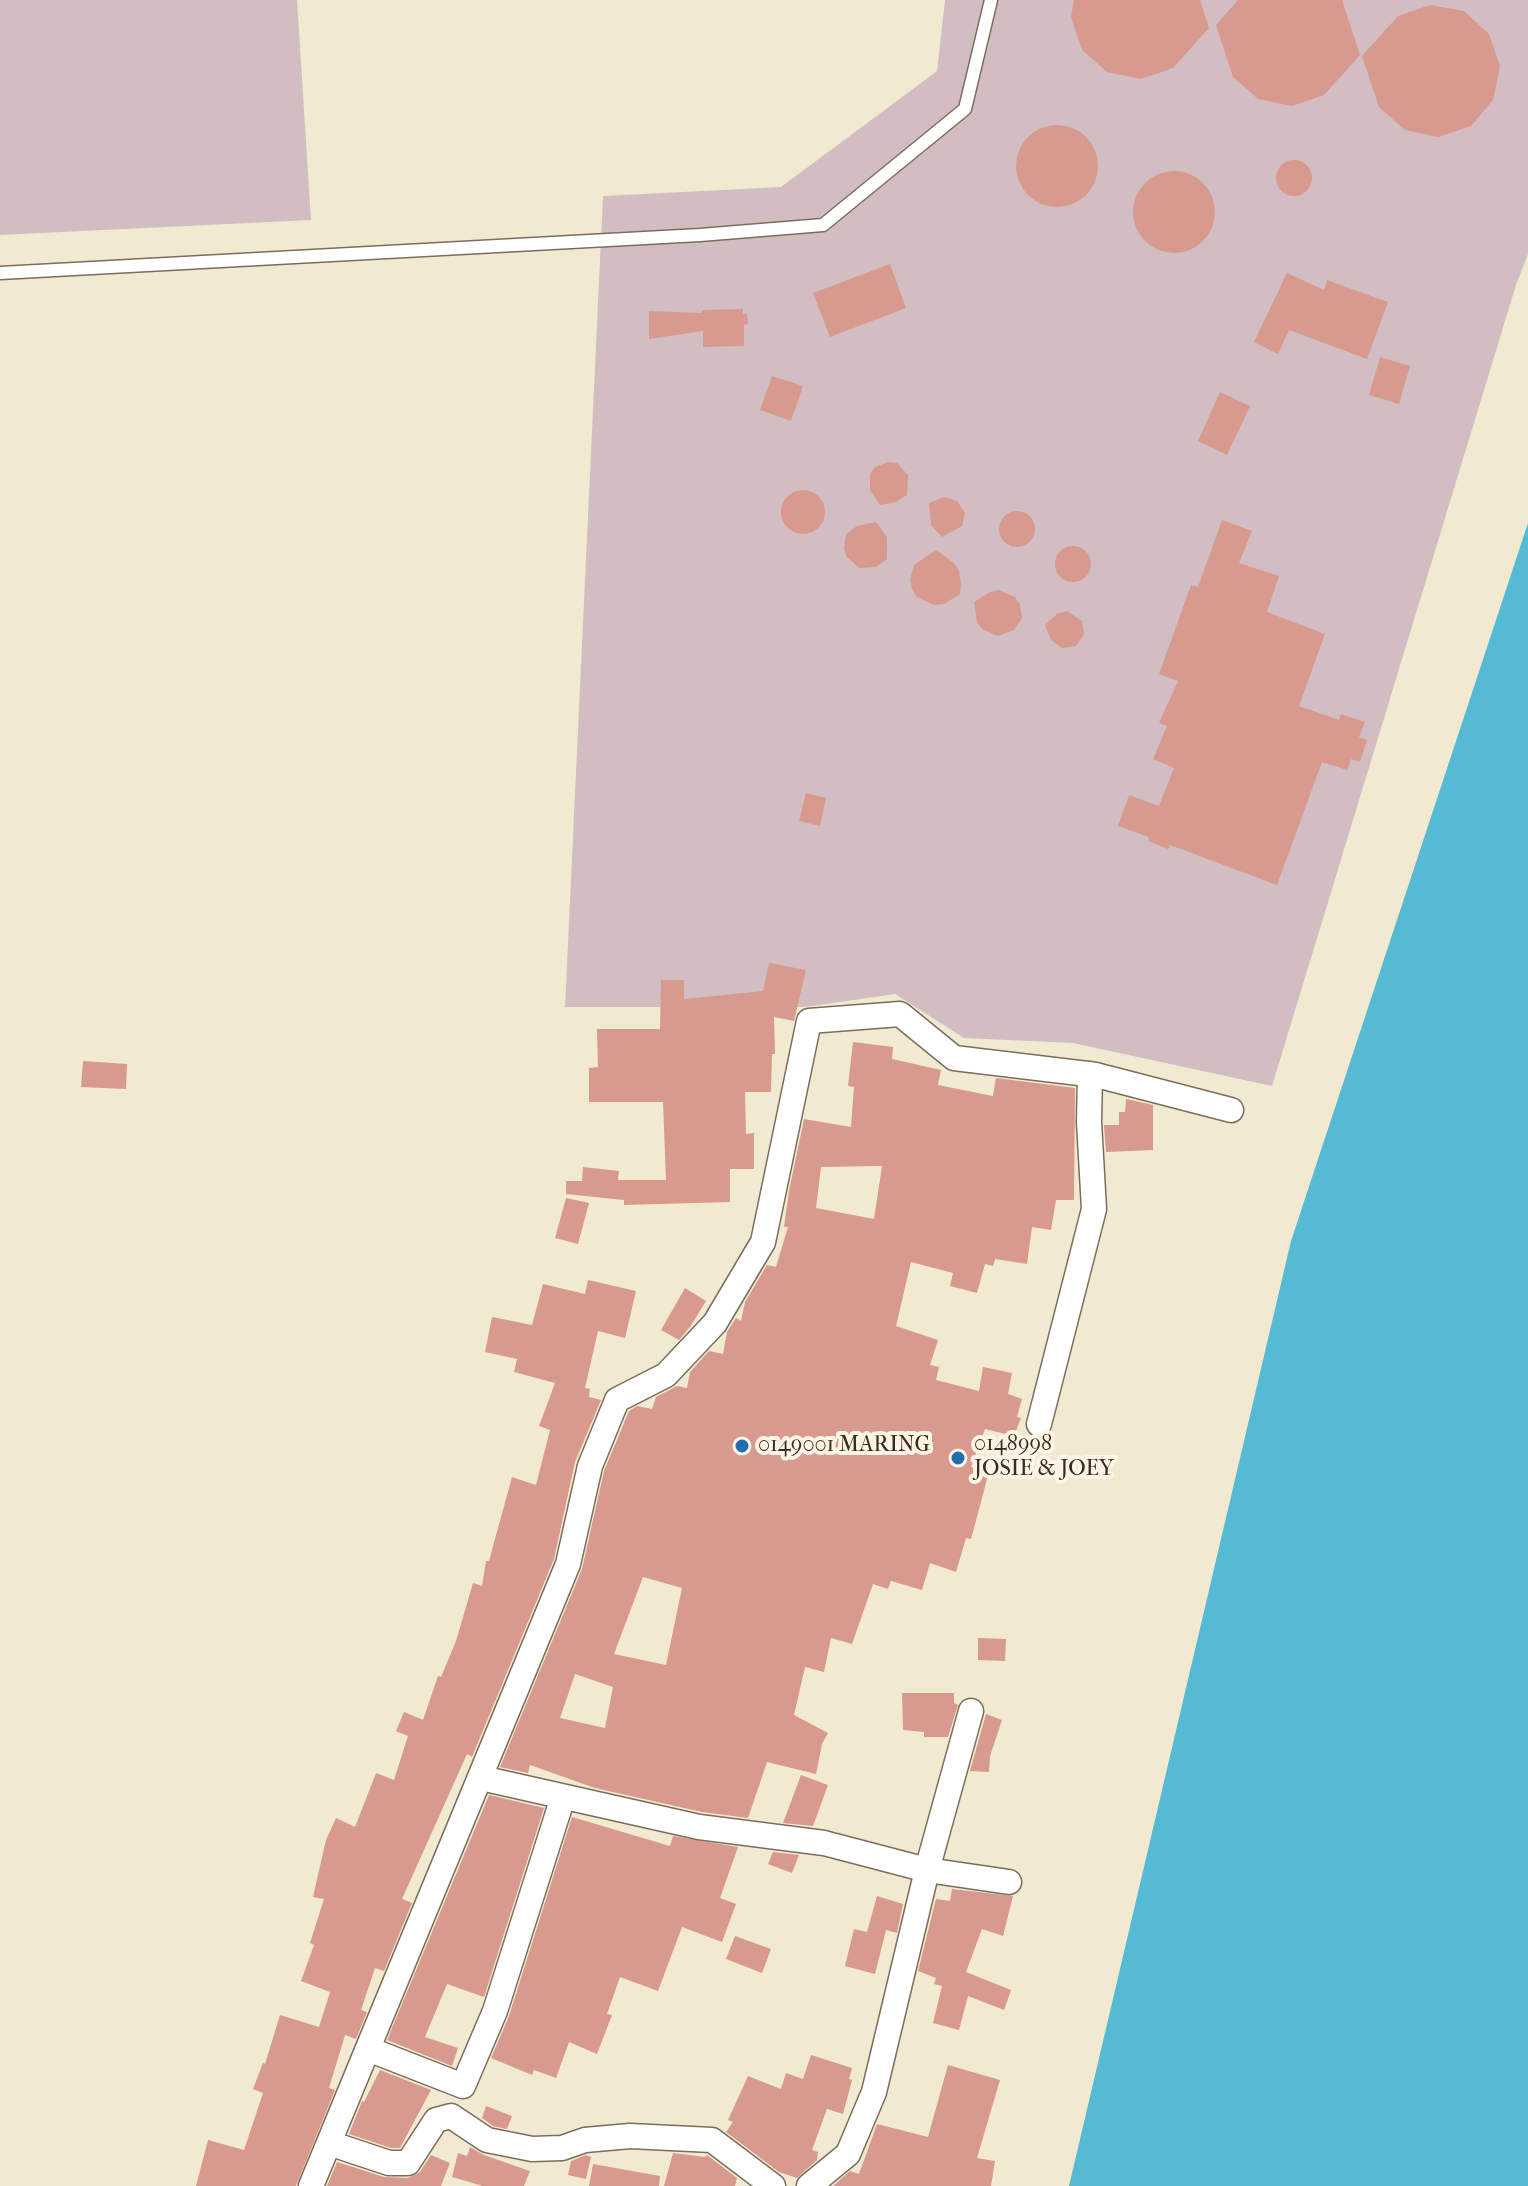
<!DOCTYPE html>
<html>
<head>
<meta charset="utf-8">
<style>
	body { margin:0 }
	canvas { display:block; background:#f1ead0 }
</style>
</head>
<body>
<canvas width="1528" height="2186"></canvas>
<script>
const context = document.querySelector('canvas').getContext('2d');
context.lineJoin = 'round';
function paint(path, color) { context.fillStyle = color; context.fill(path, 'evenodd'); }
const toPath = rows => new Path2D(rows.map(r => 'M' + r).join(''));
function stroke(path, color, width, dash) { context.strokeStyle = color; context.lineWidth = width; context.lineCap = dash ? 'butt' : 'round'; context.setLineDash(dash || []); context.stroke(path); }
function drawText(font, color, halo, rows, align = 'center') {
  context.font = font + ' "IM FELL French Canon",serif'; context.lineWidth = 8; context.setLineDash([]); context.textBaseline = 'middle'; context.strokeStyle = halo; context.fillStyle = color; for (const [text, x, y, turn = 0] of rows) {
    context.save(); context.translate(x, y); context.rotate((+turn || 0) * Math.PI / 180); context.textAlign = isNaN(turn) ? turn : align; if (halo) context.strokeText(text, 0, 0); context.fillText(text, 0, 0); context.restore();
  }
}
paint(toPath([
	[0,0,297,0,311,220,0,235],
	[945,0,1528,0,1528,254,1516,285,1272,1086,1073,1043,964,1038,895,994,805,1007,565,1007,603,196,781,187,937,71]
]), '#d2bec2');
paint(toPath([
	[1528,523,1528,2186,1069,2186,1291,1241]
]), '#55bbd4');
paint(toPath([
	[1074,0,1200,0,1209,28,1173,68,1141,79,1107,72,1082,50,1071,17],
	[1238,0,1342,0,1360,55,1324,95,1292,106,1258,99,1233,77,1216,25],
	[1430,5,1464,11,1489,34,1500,66,1493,100,1471,126,1438,137,1405,130,1379,107,1362,56,1398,16],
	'1016 166a41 41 0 1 1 82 0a41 41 0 1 1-82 0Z',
	'1276 178a18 18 0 1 1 36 0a18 18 0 1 1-36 0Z',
	'1133 212a41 41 0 1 1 82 0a41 41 0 1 1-82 0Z',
	[890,264,906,308,830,337,813,293],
	[1287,273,1324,290,1327,280,1388,302,1367,359,1289,330,1278,354,1254,342],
	[743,309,743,314,747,314,748,324,744,325,744,346,703,347,703,331,649,339,649,311,702,313,702,310],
	[1380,357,1410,366,1399,404,1369,395],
	[772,376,803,386,791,421,760,410],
	[1220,392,1250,406,1227,455,1198,441],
	[889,462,897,463,908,475,907,495,896,502,880,505,870,490,870,474,875,467],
	'781 512a22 22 0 1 1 44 0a22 22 0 1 1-44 0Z',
	[944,497,957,501,965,513,962,526,942,537,931,525,929,503],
	'999 529a18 18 0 1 1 36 0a18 18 0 1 1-36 0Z',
	[1222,520,1252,531,1239,563,1279,576,1267,612,1325,634,1299,706,1339,720,1341,714,1365,722,1359,737,1367,740,1360,762,1351,759,1347,770,1322,762,1277,885,1170,845,1168,849,1148,841,1149,837,1118,826,1129,795,1159,806,1174,768,1153,759,1167,726,1159,723,1178,681,1159,674,1191,585,1198,587],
	[876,522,887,537,887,559,876,567,859,568,846,556,844,548,846,534,857,526],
	'1055 564a18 18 0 1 1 36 0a18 18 0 1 1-36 0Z',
	[936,550,954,563,959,571,961,584,960,594,944,604,934,605,917,597,912,589,910,579,914,565],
	[999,590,1015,597,1020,605,1022,618,1014,630,998,636,982,629,977,622,974,602,990,592],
	[1067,611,1082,621,1084,634,1076,646,1062,648,1051,640,1045,625,1057,614],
	[806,793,826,798,820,826,799,821],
	[769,963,806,970,794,1021,774,1017,775,1054,772,1054,771,1092,745,1092,746,1134,754,1133,754,1169,730,1169,730,1202,624,1205,624,1200,566,1194,566,1181,582,1181,583,1167,619,1171,618,1180,666,1180,663,1102,589,1102,589,1068,598,1067,597,1029,660,1029,661,980,684,980,684,999,763,991],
	[853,1042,893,1047,892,1059,941,1070,938,1085,993,1096,996,1078,1075,1088,1074,1200,1056,1200,1051,1230,1032,1227,1027,1264,995,1259,993,1266,985,1264,977,1293,950,1286,953,1273,911,1262,896,1326,938,1340,930,1365,939,1367,936,1380,979,1391,983,1367,1012,1373,1008,1394,1022,1399,1017,1417,1021,1418,1014,1436,985,1429,971,1467,989,1472,971,1539,966,1538,956,1572,930,1563,922,1590,891,1581,888,1589,873,1584,852,1644,831,1638,824,1672,805,1667,794,1715,828,1733,822,1744,816,1774,767,1762,748,1818,702,1812,595,1788,530,1765,528,1773,500,1767,582,1569,604,1471,629,1411,637,1406,652,1409,656,1397,677,1386,687,1388,690,1372,709,1351,723,1354,727,1332,736,1318,741,1321,745,1302,767,1265,776,1267,788,1227,784,1227,789,1191,804,1119,851,1127,854,1087,848,1086],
	[882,1166,874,1219,816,1208,821,1167],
	[643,1577,682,1588,666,1665,614,1654],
	[575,1674,613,1687,605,1728,560,1718],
	[83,1061,127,1064,126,1089,81,1087],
	[1126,1099,1153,1105,1153,1150,1106,1152,1104,1125,1119,1125,1119,1112,1125,1112],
	[566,1198,589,1203,578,1244,555,1238],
	[588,1280,636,1291,625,1338,598,1331,585,1388,590,1389,589,1397,601,1400,575,1462,554,1559,472,1757,467,1754,402,1899,412,1903,384,1971,375,1968,361,2010,367,2012,356,2039,345,2035,329,2088,335,2090,296,2186,196,2186,208,2140,244,2150,263,2093,253,2089,263,2063,265,2064,280,2015,319,2027,330,1992,301,1981,314,1945,310,1943,324,1899,313,1897,326,1840,336,1818,355,1827,376,1773,394,1780,408,1736,396,1731,404,1712,423,1720,438,1676,441,1677,456,1641,473,1583,482,1586,486,1561,489,1561,512,1477,536,1485,550,1430,539,1426,555,1383,514,1372,517,1359,485,1352,492,1317,532,1325,543,1284,585,1294],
	[685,1288,706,1301,690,1327,679,1340,661,1330],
	[978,1638,1006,1639,1005,1661,978,1660],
	[902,1693,954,1693,954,1703,958,1705,948,1737,924,1737,924,1732,903,1730],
	[986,1714,1002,1720,990,1756,989,1772,970,1771],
	[801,1775,828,1785,813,1826,783,1823],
	[489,1795,544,1808,484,1997,447,1984,425,2037,458,2048,452,2066,387,2040],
	[572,1817,670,1846,673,1836,738,1847,720,1898,736,1904,722,1942,682,1927,658,1991,620,1977,607,2014,612,2015,597,2054,569,2042,556,2078,534,2070,532,2075,491,2058,509,2016],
	[773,1852,799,1855,792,1873,768,1864],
	[952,1889,1013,1896,1003,1936,982,1929,966,1972,1011,1990,1004,2010,968,1996,959,2030,933,2023,942,1986,934,1984,936,1978,918,1971,936,1899,950,1901],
	[877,1896,903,1904,897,1933,886,1930,875,1974,845,1966,854,1929,867,1932],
	[735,1936,771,1949,762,1973,726,1959],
	[811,2055,852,2068,849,2079,852,2080,843,2114,827,2109,812,2150,818,2152,817,2160,797,2178,779,2172,726,2132,733,2122,728,2120,748,2076,781,2089,786,2073,803,2079],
	[948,2065,1000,2080,977,2158,995,2161,991,2186,833,2186,850,2171,859,2174,877,2124,928,2137],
	[380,2070,431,2090,400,2148,391,2148,349,2134,362,2101,364,2102],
	[486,2106,512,2116,507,2129,493,2126,482,2118],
	[470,2147,484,2155,530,2171,524,2186,483,2186,452,2177,458,2153,467,2156],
	[673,2153,705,2157,707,2155,737,2178,735,2186,664,2186],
	[431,2155,450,2163,441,2186,327,2186,337,2162,384,2177,408,2178,420,2172],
	[586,2155,591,2157,586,2179,568,2175,571,2161],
	[593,2164,660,2176,659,2186,589,2186]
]), '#d8998e');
const service = toPath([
	[0,273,700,235,823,225,965,109,991,0]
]);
const minor = toPath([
	[1039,1424,1094,1209,1089,1122,1090,1074],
	[481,1778,699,1827,824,1843,927,1870,1009,1882],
	[368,2049,463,2086,495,2011,563,1797],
	[329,2143,389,2163,408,2163,436,2120,451,2116,487,2140,532,2149,562,2148,585,2140,630,2136,712,2140,773,2186],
	[311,2186,568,1564,590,1466,617,1400,666,1375,715,1323,763,1242,809,1021,900,1014,954,1058,1096,1075,1231,1110],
	[809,2186,848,2154,874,2092,927,1870,971,1711]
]);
stroke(service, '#7b6d5c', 15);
stroke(minor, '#7b6d5c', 27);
stroke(service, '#fff', 12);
stroke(minor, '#fff', 24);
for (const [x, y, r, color] of [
	[742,1446,8,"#1f6fb2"],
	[958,1458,8,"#1f6fb2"]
]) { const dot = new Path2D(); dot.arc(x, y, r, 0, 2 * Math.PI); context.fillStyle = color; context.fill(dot); stroke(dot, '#fcf5e5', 3); }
drawText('22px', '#3b2a1e', '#fcf5e5', [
	["0148998",974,1445],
	["JOSIE & JOEY",974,1470],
	["0149001 MARING",758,1446]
], 'left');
</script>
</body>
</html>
